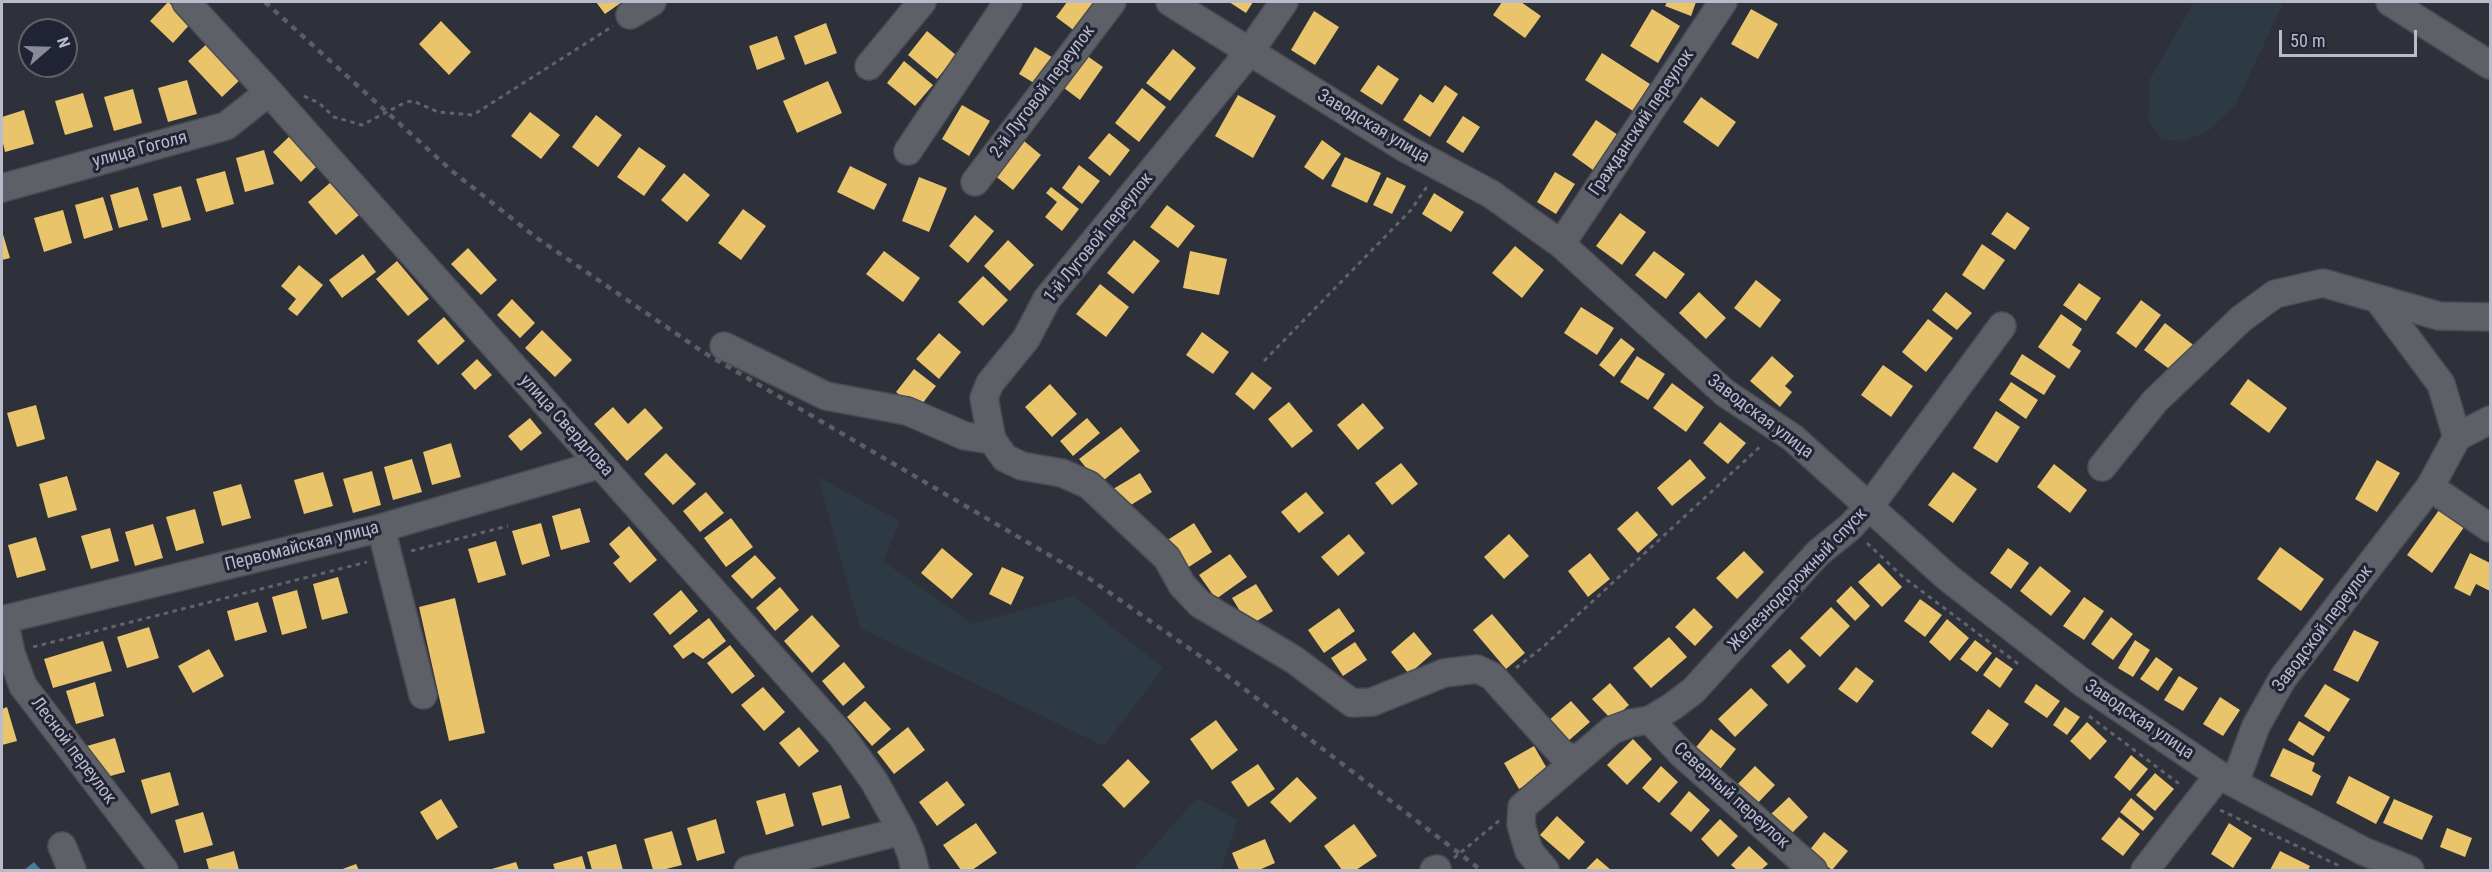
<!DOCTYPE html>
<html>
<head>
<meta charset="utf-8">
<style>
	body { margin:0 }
	#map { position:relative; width:2492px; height:872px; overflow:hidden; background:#2e303a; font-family:"Roboto Condensed",sans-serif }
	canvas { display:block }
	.frame { position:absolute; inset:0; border:3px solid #b9bbca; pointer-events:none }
	.north { position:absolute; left:18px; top:18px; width:60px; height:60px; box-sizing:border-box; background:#212435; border:2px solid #5e6071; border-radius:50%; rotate:70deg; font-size:16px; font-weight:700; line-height:24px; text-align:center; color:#b9bbca }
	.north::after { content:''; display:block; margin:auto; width:21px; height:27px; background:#888a98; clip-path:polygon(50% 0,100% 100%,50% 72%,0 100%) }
	.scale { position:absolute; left:2279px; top:30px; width:138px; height:27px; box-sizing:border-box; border:3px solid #b9bbca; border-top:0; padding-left:8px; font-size:18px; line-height:21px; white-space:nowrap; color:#b9bbca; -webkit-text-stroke:4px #212435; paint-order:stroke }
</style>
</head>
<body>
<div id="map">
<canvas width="2492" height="872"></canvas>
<div class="frame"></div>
<div class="north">N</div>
<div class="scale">50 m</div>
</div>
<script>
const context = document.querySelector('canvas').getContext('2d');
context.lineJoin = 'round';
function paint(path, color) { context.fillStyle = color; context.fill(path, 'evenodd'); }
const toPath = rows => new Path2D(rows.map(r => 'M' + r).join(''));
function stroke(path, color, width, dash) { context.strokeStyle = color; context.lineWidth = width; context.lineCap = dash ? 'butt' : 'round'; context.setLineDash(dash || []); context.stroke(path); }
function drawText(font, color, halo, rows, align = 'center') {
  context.font = font + ' "Roboto Condensed",sans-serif'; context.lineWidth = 6; context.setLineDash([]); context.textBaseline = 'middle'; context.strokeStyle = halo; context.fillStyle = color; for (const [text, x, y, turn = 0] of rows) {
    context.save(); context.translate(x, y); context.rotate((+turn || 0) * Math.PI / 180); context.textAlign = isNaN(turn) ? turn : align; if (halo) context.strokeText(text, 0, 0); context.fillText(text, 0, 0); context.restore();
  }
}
paint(toPath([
	[2194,2,2284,2,2235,105,2208,131,2184,141,2162,140,2148,119,2150,79],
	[818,477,900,521,883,561,972,624,1074,596,1163,668,1104,746,860,628],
	[1197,798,1238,820,1221,870,1133,870]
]), '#2e3a43');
paint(toPath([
	[168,2,192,22,173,43,150,21],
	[596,2,622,2,605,14],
	[1067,2,1098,2,1076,32,1056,17],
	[1229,2,1253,2,1246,13],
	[1502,2,1521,2,1541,16,1525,38,1493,15],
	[1667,2,1696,2,1691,16,1665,6],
	[1652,9,1680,26,1658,63,1630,46],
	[1751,9,1778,24,1758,59,1731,44],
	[1314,11,1339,27,1315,65,1291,50],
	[441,21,471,52,449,75,419,44],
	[826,23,837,53,805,65,794,36],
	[927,31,956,55,937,79,908,55],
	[777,36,785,59,757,70,749,46],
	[209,42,242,78,222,97,188,61],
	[1035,47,1055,59,1039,86,1019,74],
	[1173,49,1196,68,1170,101,1146,83],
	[1083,53,1103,67,1080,100,1060,85],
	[1602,53,1650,84,1633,111,1585,80],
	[904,61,933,85,915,106,887,83],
	[1378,65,1399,79,1382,105,1360,91],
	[187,80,197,114,168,122,158,88],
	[828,81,842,113,797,133,783,101],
	[1445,85,1458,94,1430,137,1403,120,1420,94,1433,103],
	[1142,88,1166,107,1139,142,1115,123],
	[133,89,142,123,114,131,104,97],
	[83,93,93,127,65,135,55,101],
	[1238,95,1276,116,1253,158,1215,136],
	[1701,97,1736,122,1718,147,1683,122],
	[962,105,990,121,969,156,942,139],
	[24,110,34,144,5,152,2,139,2,117],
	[530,112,560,135,541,159,511,136],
	[596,115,622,135,598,167,572,147],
	[1463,116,1480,127,1463,153,1446,142],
	[1596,120,1618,135,1593,170,1572,155],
	[1109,133,1130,150,1110,176,1088,158],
	[291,135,319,164,301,182,273,152],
	[1018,136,1041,155,1013,190,989,171],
	[1322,140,1341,154,1323,180,1304,167],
	[639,147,666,166,644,196,617,177],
	[264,150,274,184,245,192,236,158],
	[1345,157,1381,173,1367,203,1331,186],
	[1079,165,1100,181,1082,204,1062,188],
	[850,166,887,184,874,210,837,192],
	[225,171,234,204,206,212,196,179],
	[1555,172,1575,184,1556,214,1537,202],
	[684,173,710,195,687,222,661,200],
	[919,177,947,188,929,232,902,221],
	[1387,177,1406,186,1392,214,1373,205],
	[331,182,359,215,336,235,308,202],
	[181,186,191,220,162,228,153,194],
	[138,187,148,220,119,228,110,195],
	[1051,187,1079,209,1062,231,1045,217,1057,202,1046,193],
	[1434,193,1464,212,1451,232,1422,214],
	[103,197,113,230,84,239,75,205],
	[1167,205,1195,226,1178,248,1150,227],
	[743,209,766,226,741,260,718,243],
	[63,210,72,243,44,252,34,218],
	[2007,212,2030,228,2015,250,1991,234],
	[1620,213,1646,232,1622,265,1596,246],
	[975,215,994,231,968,263,949,246],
	[2,231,10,258,2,260],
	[1008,240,1034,265,1010,291,984,266],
	[1134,240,1160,261,1133,294,1107,273],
	[1982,244,2005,260,1984,290,1962,275],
	[1515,246,1544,270,1522,298,1492,273],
	[468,248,497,280,481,295,451,264],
	[884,251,920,278,903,302,866,274],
	[1190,251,1227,259,1219,295,1183,288],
	[1654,251,1685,274,1666,299,1635,275],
	[363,254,376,272,342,298,329,280],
	[397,261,429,299,408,316,376,279],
	[299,265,323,285,297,316,288,309,296,299,281,286],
	[983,276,1008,300,983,326,958,302],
	[1756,280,1781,300,1760,328,1734,308],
	[2079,283,2101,298,2086,321,2063,305],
	[1100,284,1129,307,1106,337,1076,314],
	[1699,292,1726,318,1706,339,1679,313],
	[1946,292,1972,313,1957,330,1932,310],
	[512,299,535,323,520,338,497,315],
	[2141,300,2161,315,2136,348,2116,333],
	[1581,307,1614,328,1597,355,1564,333],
	[2061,314,2082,329,2072,345,2081,351,2069,369,2038,347],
	[444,317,465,341,438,365,417,341],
	[1928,319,1953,338,1926,372,1902,352],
	[2165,323,2196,347,2176,374,2144,350],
	[542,330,572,360,555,377,525,348],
	[1202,332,1229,352,1213,374,1186,355],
	[939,333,961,352,939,379,916,359],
	[1621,338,1635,349,1614,377,1599,365],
	[2022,354,2056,376,2044,395,2010,374],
	[1637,356,1665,374,1648,400,1620,382],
	[1772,356,1794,376,1785,386,1792,392,1780,407,1750,381],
	[477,359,492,375,475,390,461,374],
	[1883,365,1913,386,1891,417,1861,395],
	[914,369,936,386,918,409,896,392],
	[1252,372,1272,388,1254,410,1235,394],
	[2248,379,2287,408,2269,433,2230,404],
	[2011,382,2038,400,2026,419,1999,400],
	[1672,383,1704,407,1686,432,1653,408],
	[1050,384,1077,414,1052,437,1025,407],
	[1289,402,1313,431,1292,448,1268,419],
	[1363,403,1384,428,1358,450,1337,425],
	[36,405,45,439,17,447,7,413],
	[613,407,628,424,645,408,663,428,627,461,594,424],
	[1996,411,2020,427,1997,463,1973,448],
	[530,418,542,433,521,451,508,436],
	[1087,418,1100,433,1073,456,1060,441],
	[1720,422,1746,443,1728,464,1703,443],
	[1121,427,1140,451,1099,484,1079,459],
	[451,443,461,477,432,485,423,452],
	[666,453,696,484,673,505,644,474],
	[412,459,422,492,393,500,384,467],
	[1690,459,1706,478,1672,506,1657,488],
	[2377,460,2400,473,2377,512,2355,499],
	[1401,463,1418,484,1392,505,1375,483],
	[2054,464,2087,490,2070,513,2037,487],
	[372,471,381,505,353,513,343,479],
	[323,472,333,506,304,514,294,480],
	[1953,472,1977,489,1953,523,1928,505],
	[1140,473,1152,492,1126,508,1113,489],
	[67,476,77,510,48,518,39,484],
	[241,484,251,518,222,526,213,492],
	[706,492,724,513,700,532,683,511],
	[1306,492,1324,513,1299,533,1281,512],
	[2444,503,2469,520,2432,573,2407,555],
	[580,508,590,542,561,550,552,516],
	[195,509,204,543,176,551,166,517],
	[1637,511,1658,535,1638,553,1617,529],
	[731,518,753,547,726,567,704,538],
	[541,523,550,556,522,565,512,531],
	[1194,523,1212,552,1184,570,1166,541],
	[153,524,163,558,135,566,125,532],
	[629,526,657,560,630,583,613,563,620,557,609,544],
	[110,528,119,561,91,569,81,536],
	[1349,534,1365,553,1338,576,1321,557],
	[1509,534,1529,556,1504,579,1484,557],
	[36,537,46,570,17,578,8,545],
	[496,541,506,575,478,583,468,549],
	[2280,547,2324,579,2301,611,2257,579],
	[942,548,973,574,952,599,921,573],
	[2008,548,2029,563,2011,589,1990,573],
	[1744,551,1764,572,1737,599,1716,578],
	[1590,553,1610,579,1588,597,1568,571],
	[2470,553,2490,563,2490,591,2476,584,2470,596,2454,588],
	[1230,554,1247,577,1216,599,1199,575],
	[755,555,776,578,752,599,731,576],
	[1879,563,1902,587,1882,607,1858,582],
	[2040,566,2071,591,2051,616,2020,591],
	[1002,567,1024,577,1011,605,989,594],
	[338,577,348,613,322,620,313,584],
	[1256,584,1273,611,1249,626,1232,598],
	[1851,586,1870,606,1855,621,1836,601],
	[780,587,799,610,775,631,756,608],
	[297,590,307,628,282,635,272,597],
	[681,590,698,611,670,635,653,614],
	[2084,597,2104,611,2084,640,2063,626],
	[455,598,485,733,449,741,419,607],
	[1920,599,1942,615,1925,637,1904,621],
	[258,602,267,632,235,641,227,611],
	[1831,607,1850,626,1820,657,1800,638],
	[1339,608,1355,631,1324,653,1308,630],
	[1694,608,1713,627,1695,646,1675,627],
	[1492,614,1525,653,1506,669,1473,630],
	[812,615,840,646,812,673,784,641],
	[2111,617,2133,634,2113,660,2091,644],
	[709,618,726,641,703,659,693,652,683,659,673,646],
	[1947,619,1969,638,1950,661,1929,642],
	[149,627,159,658,127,668,117,637],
	[2354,630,2379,642,2358,682,2333,670],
	[1414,632,1432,654,1409,674,1391,652],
	[1669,637,1687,657,1651,688,1633,668],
	[1975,640,1992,653,1977,672,1960,659],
	[2135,640,2150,650,2133,677,2118,668],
	[103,641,112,671,53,688,44,659],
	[1355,642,1367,660,1343,676,1331,658],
	[730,645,755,676,732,694,707,663],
	[209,649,224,676,193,693,178,666],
	[1790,649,1806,666,1788,684,1771,666],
	[1996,657,2013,669,2000,688,1983,675],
	[2156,657,2173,669,2158,691,2140,679],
	[844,662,865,687,843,706,822,681],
	[1856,667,1874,681,1857,703,1838,689],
	[2179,676,2198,688,2183,711,2164,700],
	[95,682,104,716,76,724,66,691],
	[1610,683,1629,705,1612,720,1592,699],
	[2036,684,2060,701,2047,718,2024,702],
	[2325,684,2350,699,2329,732,2304,716],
	[763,687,785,712,764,731,741,705],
	[1751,688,1768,705,1735,737,1718,719],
	[2220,697,2240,710,2223,736,2203,724],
	[865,701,891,729,872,746,847,717],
	[1571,701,1590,722,1567,742,1548,721],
	[7,707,17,741,2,745,2,709],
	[2065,707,2080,717,2067,735,2053,725],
	[1988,709,2009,724,1992,748,1971,733],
	[1216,720,1238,750,1212,770,1190,739],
	[2299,721,2325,737,2313,756,2288,740],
	[2087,722,2107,741,2090,760,2070,741],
	[799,727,819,751,799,767,779,743],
	[908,727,925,750,894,774,877,752],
	[1711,729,1736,749,1717,773,1692,752],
	[115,738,125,772,96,780,87,746],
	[1633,739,1652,759,1627,785,1607,765],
	[1534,746,1549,772,1519,789,1504,763],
	[2283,748,2315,763,2312,771,2321,776,2312,796,2270,776],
	[2131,755,2148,769,2130,791,2114,777],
	[1128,759,1150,782,1124,808,1102,785],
	[1258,764,1275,789,1248,807,1231,782],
	[1661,766,1678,782,1659,803,1642,788],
	[1755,766,1775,785,1755,806,1735,787],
	[170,772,179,805,151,814,141,780],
	[2155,773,2174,789,2155,811,2136,795],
	[2349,776,2390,797,2376,824,2336,803],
	[1297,777,1317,798,1290,823,1270,802],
	[947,781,965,805,937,826,919,802],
	[841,785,850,818,822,826,812,793],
	[1689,791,1710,810,1691,832,1670,814],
	[785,793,794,826,766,835,756,801],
	[1789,797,1808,817,1789,836,1770,815],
	[2131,798,2154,818,2143,831,2120,812],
	[441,799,458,827,437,840,420,812],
	[2394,799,2433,816,2422,840,2383,823],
	[203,812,213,845,184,853,175,820],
	[1557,816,1585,842,1569,860,1540,835],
	[2119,817,2140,834,2123,856,2101,839],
	[716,819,725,853,697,861,687,828],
	[1720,819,1738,836,1718,857,1701,839],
	[976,823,997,853,972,870,961,870,943,845],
	[2229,823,2252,838,2233,868,2211,854],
	[1354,824,1377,856,1356,870,1342,870,1324,846],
	[2447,828,2472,838,2465,857,2440,847],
	[672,831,682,865,662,870,653,870,644,839],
	[1824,832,1848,851,1832,870,1808,852],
	[1265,839,1275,863,1259,870,1239,870,1232,853],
	[616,844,623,870,592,870,587,852],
	[1749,846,1768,864,1761,870,1737,870,1731,865],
	[234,851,239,870,209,870,206,859],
	[2280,851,2310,866,2308,870,2270,870],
	[582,856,586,870,555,870,553,864],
	[1597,858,1611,870,1585,870],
	[516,862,519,870,488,870],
	[356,864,359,870,340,870]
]), '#e9c46a');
paint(toPath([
	[34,862,41,870,24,870]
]), '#457b9d');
const minor = toPath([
	[186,2,269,92,841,735,874,781,902,831,911,853,915,870],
	[1170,2,1405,148,1491,194,1561,244,1725,393,1793,438,1947,577,2083,683,2219,775,2363,851,2410,870],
	[1284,2,1250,51,1047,299,1026,339,990,383,984,398,992,440,1005,458,1022,466,1062,473,1089,485,1167,558,1182,585,1200,604,1293,659,1352,703,1372,702,1444,673,1477,669,1492,676,1562,754,1576,760],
	[2390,2,2490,65],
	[630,15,652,2],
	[869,66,922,2],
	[908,151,1008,2],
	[975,182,1112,2],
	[2,188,226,126,269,92],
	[1561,244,1723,2],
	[724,346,826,396,907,411,965,436,992,440],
	[2457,437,2490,420],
	[2102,467,2155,401,2241,319,2275,294,2323,283,2439,316,2490,317],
	[2430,487,2490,528],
	[381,528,423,695],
	[2,620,381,528,591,467,598,463],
	[4,620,11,653,23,686,164,870],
	[1650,720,1682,754,1813,870],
	[2235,782,2256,726,2283,678,2430,487,2457,437,2441,384,2377,298],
	[62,846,72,870],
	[748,870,902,831],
	[1434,870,1437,869],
	[1545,870,1529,851,1521,825,1522,807,1612,730,1631,723,1650,720,1673,706,1694,690,1818,553,1850,527,1869,507,2002,326],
	[2145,870,2219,775]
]);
stroke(minor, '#4a4b53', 30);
stroke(toPath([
	[304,96,319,103,334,117,362,125,406,102,413,101,438,112,473,115,613,26],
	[1264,361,1411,210,1428,185],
	[1867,543,1903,577,2021,666],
	[411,551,508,526],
	[33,647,367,562],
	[1516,668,1543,647,1762,445],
	[2089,716,2182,786],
	[2220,810,2342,867],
	[1454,858,1500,820]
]), '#61636c', 3, [4.5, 4.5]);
stroke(minor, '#5e6068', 27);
stroke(toPath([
	[265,2,452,171,534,236,703,352,1090,579,1213,665,1481,870]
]), '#5c5e66', 4.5, [6, 6]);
drawText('18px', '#b9bbca', '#212435', [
	["2-й Луговой переулок",1043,92,-53],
	["Гражданский переулок",1642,123,-56],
	["Заводская улица",1373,127,31],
	["улица Гоголя",140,150,-15],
	["1-й Луговой переулок",1099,238,-51],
	["Заводская улица",1760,417,37],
	["улица Свердлова",566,426,48],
	["Первомайская улица",302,547,-14],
	["Железнодорожный спуск",1798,580,-46],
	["Заводской переулок",2323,629,-53],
	["Заводская улица",2139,720,34],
	["Лесной переулок",73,751,53],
	["Северный переулок",1731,796,42]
]);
</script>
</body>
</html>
